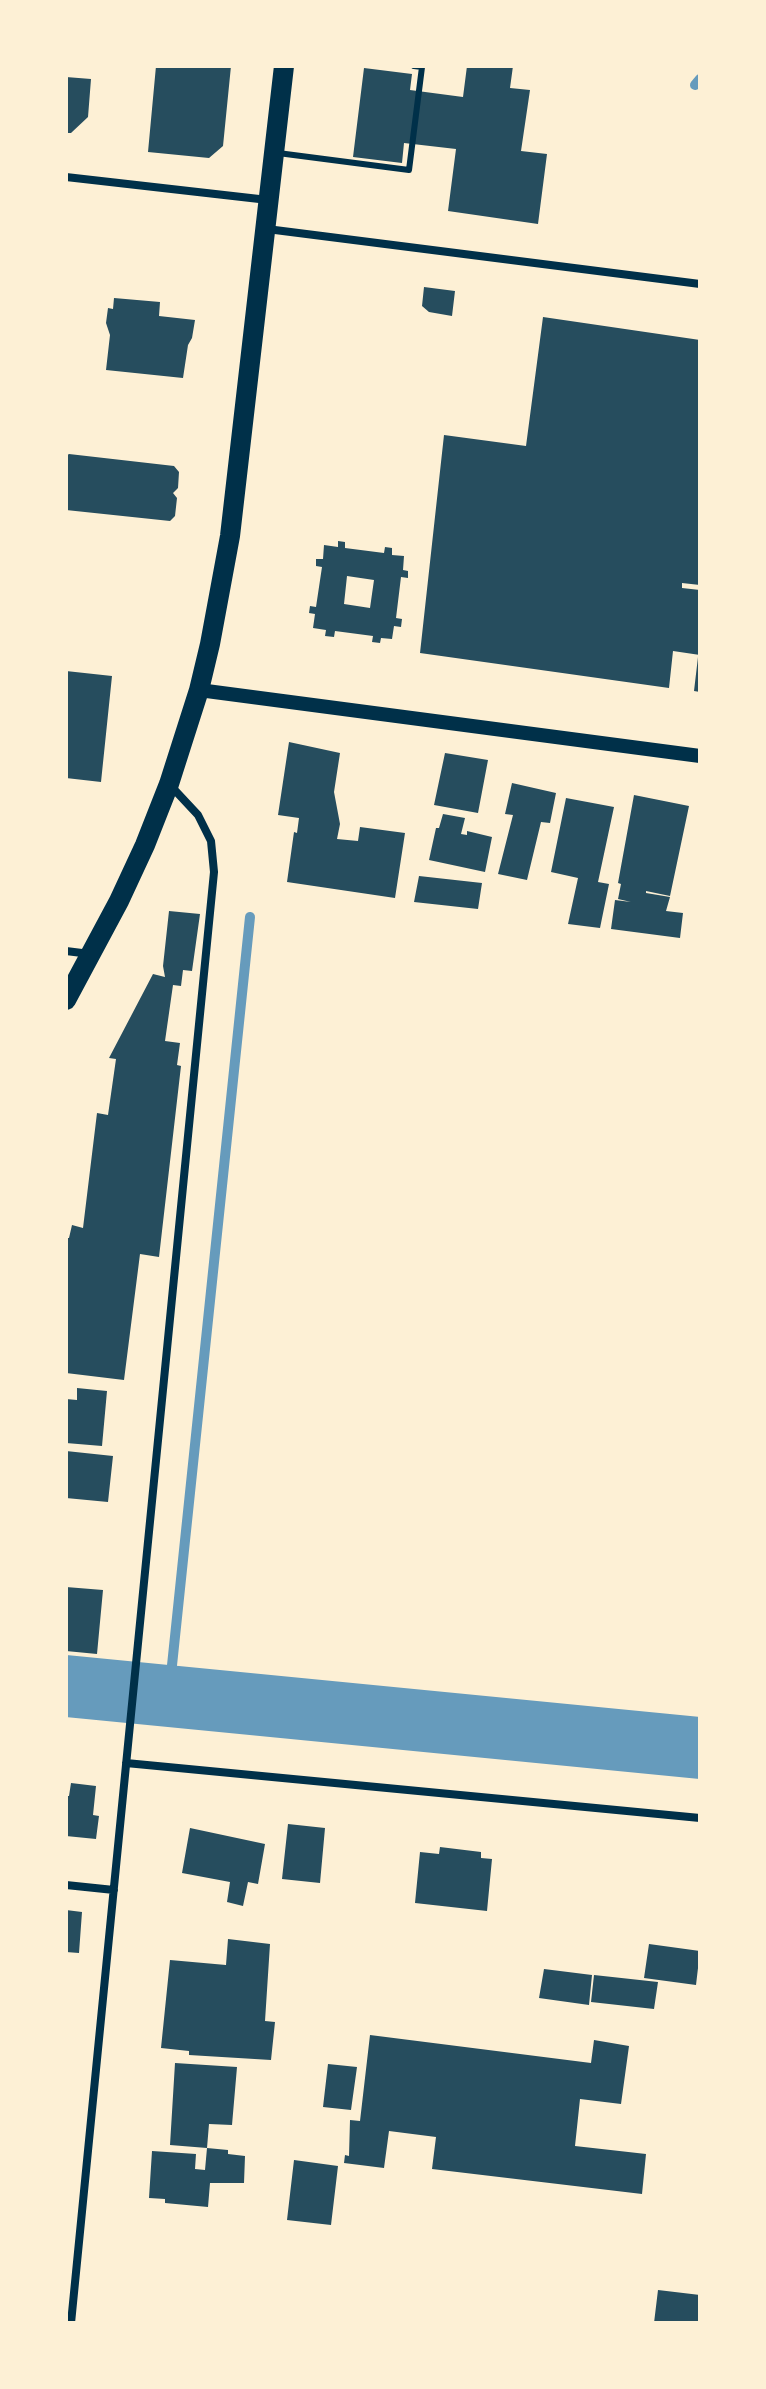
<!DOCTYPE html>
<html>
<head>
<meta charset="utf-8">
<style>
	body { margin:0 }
	#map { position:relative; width:766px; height:2389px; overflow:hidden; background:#fdf0d5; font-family:Manrope,sans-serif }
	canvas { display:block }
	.frame { position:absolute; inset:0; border:68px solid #fdf0d5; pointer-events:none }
</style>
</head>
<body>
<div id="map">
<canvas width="766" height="2389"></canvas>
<div class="frame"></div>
</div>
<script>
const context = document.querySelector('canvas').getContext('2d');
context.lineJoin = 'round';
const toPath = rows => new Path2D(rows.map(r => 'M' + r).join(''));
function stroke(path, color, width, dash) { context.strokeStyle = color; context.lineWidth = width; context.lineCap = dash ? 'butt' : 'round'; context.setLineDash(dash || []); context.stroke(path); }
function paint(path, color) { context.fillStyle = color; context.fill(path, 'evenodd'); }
stroke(toPath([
	[695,85,700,79],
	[169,1694,250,917]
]), '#669bbc', 10);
stroke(toPath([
	[66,1686,700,1748]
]), '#669bbc', 62);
paint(toPath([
	[156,66,231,66,223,146,209,158,148,152],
	[467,66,513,66,510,88,530,90,521,151,547,154,538,224,448,211,456,149,404,143,402,163,353,157,364,68,412,74,410,90,463,97],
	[66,77,91,79,88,117,71,133,66,133],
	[424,287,455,291,452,316,429,312,422,306],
	[114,298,160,302,159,316,195,320,192,338,188,345,183,378,106,370,110,335,106,323,108,308,113,309],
	[543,317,700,340,698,470,700,470,700,585,682,583,682,588,700,590,700,655,673,651,669,688,420,653,444,435,526,446],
	[69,454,174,466,179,472,178,488,173,493,177,498,175,516,170,521,66,510,66,456],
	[338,541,345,542,345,548,384,553,385,547,392,548,392,555,404,556,403,570,408,571,408,578,401,577,396,618,402,619,401,627,394,626,392,639,381,638,380,643,372,642,373,636,335,631,334,637,325,636,326,630,313,628,315,614,309,613,310,606,316,607,322,567,316,566,316,559,323,559,324,545,338,547],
	[347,576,374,580,370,608,344,604],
	[698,657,700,657,700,692,694,691],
	[66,671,112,676,101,782,66,778],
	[289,742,340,753,334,792,340,824,337,839,358,841,360,827,405,833,395,898,287,882,294,832,297,833,299,818,278,815],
	[445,753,488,760,478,813,434,805],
	[512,783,556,793,550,823,541,822,527,880,498,874,513,815,505,814],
	[634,795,689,806,670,896,646,891,646,893,670,897,666,911,683,913,680,938,611,929,615,900,631,902,618,899,621,884,618,883],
	[566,798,614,807,598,882,609,884,600,928,568,924,578,878,551,872],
	[443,814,465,818,461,834,467,835,467,831,492,837,485,872,429,860,436,828,439,828],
	[419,876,482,883,478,909,414,902],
	[169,911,200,914,192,971,183,970,181,986,173,985,165,1041,180,1043,177,1065,181,1066,159,1257,140,1254,124,1380,66,1373,66,1238,69,1238,72,1225,83,1228,97,1113,108,1115,116,1059,109,1058,153,974,165,977,163,966],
	[77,1388,107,1391,102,1446,66,1443,66,1399,77,1400],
	[66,1451,113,1456,108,1502,66,1498],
	[66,1587,103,1590,97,1654,66,1651],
	[71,1783,96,1786,93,1815,99,1816,96,1839,66,1836,66,1796,69,1796],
	[288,1824,325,1828,320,1883,282,1879],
	[190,1828,265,1844,258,1884,248,1882,243,1906,227,1902,230,1882,182,1873],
	[440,1847,481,1852,481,1858,492,1859,487,1911,415,1903,420,1852,439,1854],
	[66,1910,82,1912,79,1953,66,1952],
	[228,1939,270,1944,265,2021,275,2022,271,2060,189,2055,189,2051,161,2048,170,1960,226,1965],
	[649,1944,700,1951,696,1985,644,1978],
	[544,1969,592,1975,589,2005,539,1998],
	[594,1975,658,1982,654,2009,591,2002],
	[370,2035,591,2063,594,2040,629,2046,621,2104,580,2099,575,2146,646,2154,642,2194,432,2169,436,2137,389,2131,384,2168,344,2163,345,2155,349,2156,350,2120,360,2121],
	[175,2063,237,2067,232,2125,209,2124,207,2148,170,2145],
	[328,2064,357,2067,351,2110,323,2107],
	[207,2148,228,2150,228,2154,245,2156,244,2183,210,2183,208,2207,165,2203,165,2199,149,2198,152,2151,196,2154,195,2169,205,2170],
	[294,2160,338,2166,331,2225,287,2220],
	[658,2290,700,2295,700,2323,654,2323]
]), '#264d5e');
stroke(toPath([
	[278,153,409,170,422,67,414,66]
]), '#003049', 6);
stroke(toPath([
	[66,177,268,200],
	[267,229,700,284],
	[66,951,90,954],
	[126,1763,700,1818],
	[66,1885,114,1890],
	[71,2323,214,872,211,841,198,815,170,785]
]), '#003049', 8);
stroke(toPath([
	[199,690,700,756]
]), '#003049', 14);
stroke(toPath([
	[66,1000,119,901,145,845,169,784,199,690,210,644,230,536,284,66]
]), '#003049', 20);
</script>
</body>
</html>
